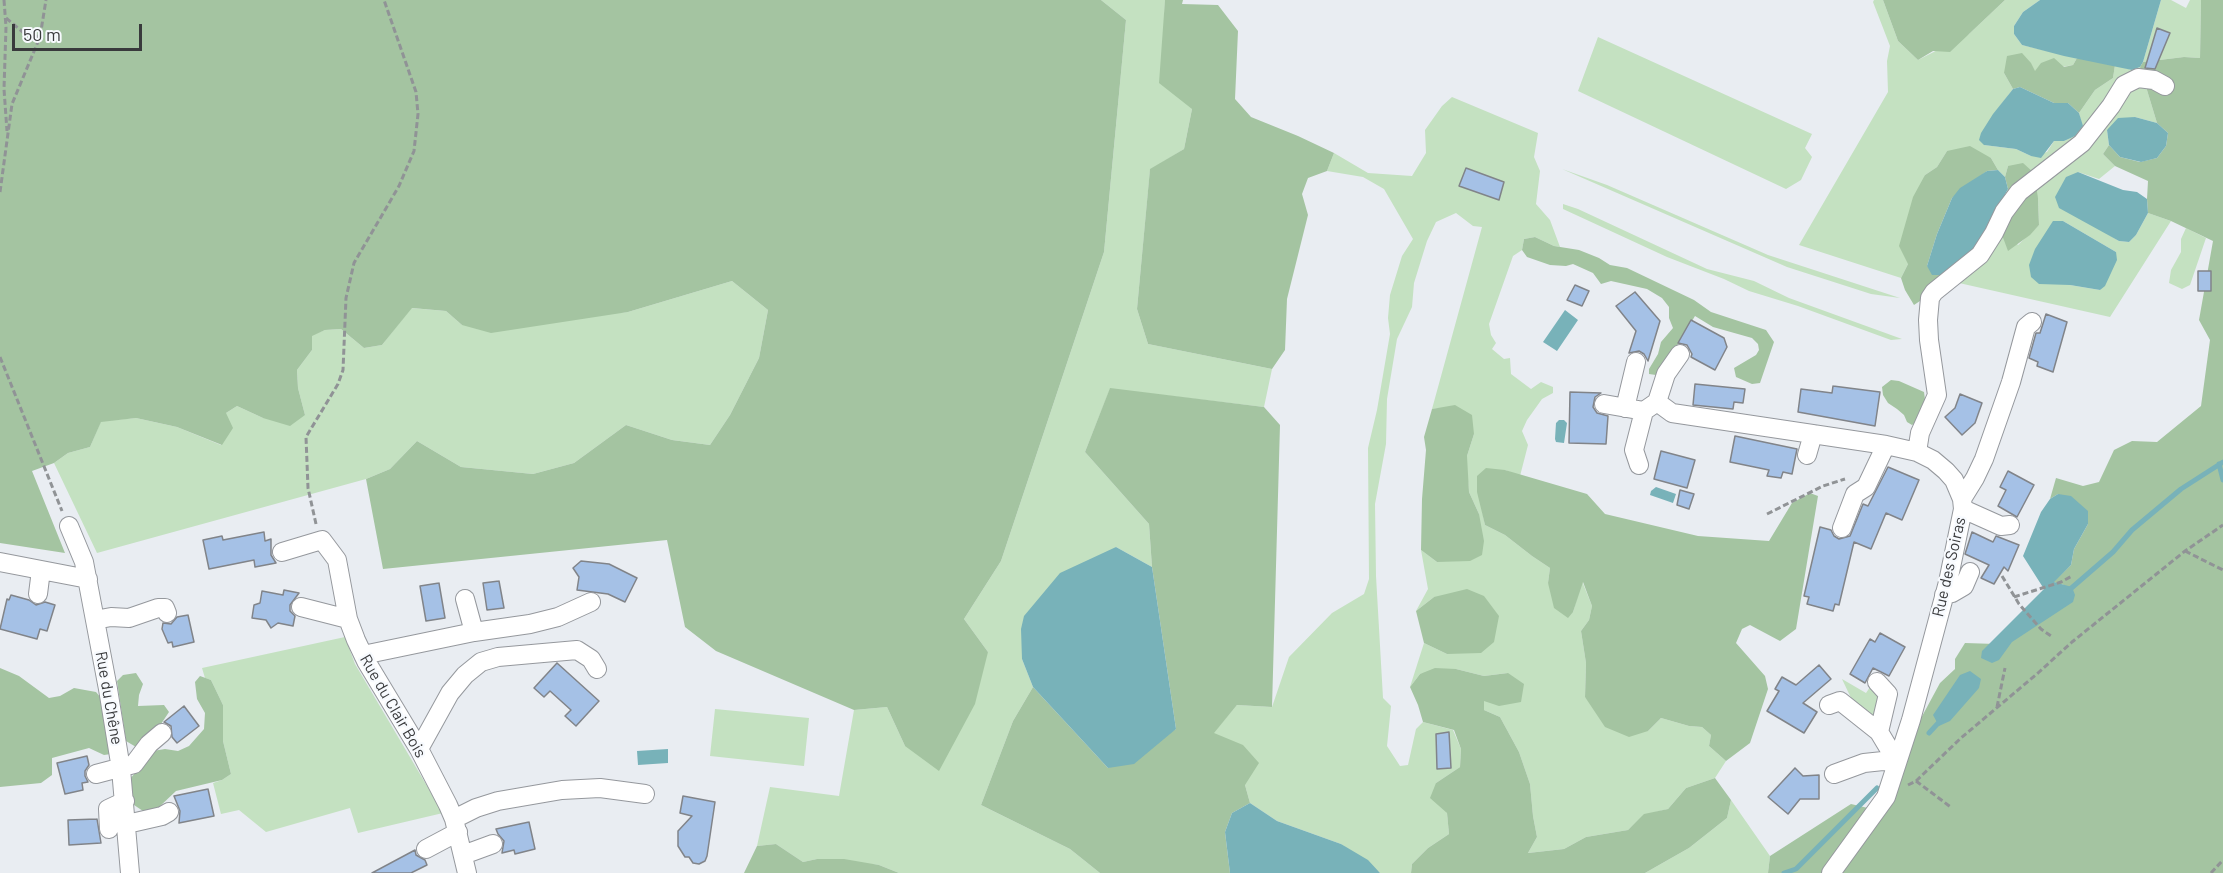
<!DOCTYPE html>
<html>
<head>
<meta charset="utf-8">
<style>
	body { margin:0 }
	#map { position:relative; width:2223px; height:873px; overflow:hidden; background:#e9edf2; font-family:Barlow,sans-serif }
	canvas { display:block }
	.scale { position:absolute; left:12px; top:24px; width:130px; height:27px; box-sizing:border-box; border:3px solid #393a3c; border-top:0; padding-left:8px; font-size:18px; line-height:21px; white-space:nowrap; color:#393a3c; -webkit-text-stroke:4px #f7fafe; paint-order:stroke }
</style>
</head>
<body>
<div id="map">
<canvas width="2223" height="873"></canvas>
<div class="scale">50 m</div>
</div>
<script>
const context = document.querySelector('canvas').getContext('2d');
context.lineJoin = 'round';
function paint(path, color) { context.fillStyle = color; context.fill(path, 'evenodd'); }
const toPath = rows => new Path2D(rows.map(r => 'M' + r).join(''));
function stroke(path, color, width, dash) { context.strokeStyle = color; context.lineWidth = width; context.lineCap = dash ? 'butt' : 'round'; context.setLineDash(dash || []); context.stroke(path); }
function drawText(font, color, halo, rows, align = 'center') {
  context.font = font + ' Barlow,sans-serif'; context.lineWidth = 4.5; context.setLineDash([]); context.textBaseline = 'middle'; context.strokeStyle = halo; context.fillStyle = color; for (const [text, x, y, turn = 0] of rows) {
    context.save(); context.translate(x, y); context.rotate((+turn || 0) * Math.PI / 180); context.textAlign = isNaN(turn) ? turn : align; if (halo) context.strokeText(text, 0, 0); context.fillText(text, 0, 0); context.restore();
  }
}
paint(toPath([
	[1101,0,1165,0,1164,29,1192,109,1184,149,1150,170,1137,309,1148,344,1272,369,1264,407,1110,389,1085,452,1149,524,1152,567,1116,547,1022,659,1033,687,1013,721,981,805,1070,849,1100,873,899,873,879,865,817,859,803,862,776,844,757,846,770,787,839,796,854,710,887,707,905,746,988,652,964,619,1001,561,1104,252,1126,20],
	[1874,0,1883,0,1898,41,1918,60,1969,34,2005,0,2040,0,2023,12,2014,26,2014,34,2022,45,2077,58,2073,65,2035,72,2004,73,2013,89,1994,114,1984,145,2016,149,2031,156,2047,152,2054,141,2064,141,2074,136,2082,126,2079,113,2095,90,2113,78,2115,65,2132,70,2140,67,2157,123,2135,117,2107,130,2109,145,2103,154,2115,166,2099,179,2078,172,2080,217,2119,241,2129,242,2136,235,2148,213,2171,221,2110,317,1959,283,1995,216,2018,245,2039,225,2038,198,2008,166,2005,177,1998,170,1991,158,1947,151,1937,167,1925,175,1908,264,1901,278,1799,245,1888,92,1887,61,1890,46,1873,2],
	[2063,221,2116,252,2100,290,2070,285],
	[2161,0,2171,0,2186,8,2190,0,2201,0,2200,58,2184,57,2143,62],
	[1598,37,1812,134,1805,148,1812,157,1801,180,1786,189,1578,91],
	[1452,97,1538,133,1534,157,1540,171,1536,204,1550,220,1560,247,1554,246,1535,237,1524,239,1522,250,1513,256,1489,324,1491,335,1496,343,1492,349,1504,359,1510,358,1511,374,1531,389,1541,382,1553,387,1553,393,1542,399,1527,420,1522,431,1528,445,1520,476,1505,470,1482,510,1485,525,1505,535,1532,556,1550,568,1548,583,1573,612,1582,581,1592,606,1589,620,1581,631,1586,663,1585,697,1648,731,1661,718,1689,726,1702,727,1711,735,1709,746,1726,761,1715,778,1686,788,1668,809,1644,815,1628,830,1586,837,1564,849,1528,853,1537,837,1533,816,1530,784,1519,752,1500,717,1484,710,1484,700,1508,673,1484,676,1456,669,1420,674,1410,687,1424,643,1447,654,1434,597,1416,611,1428,589,1421,550,1437,562,1479,514,1469,492,1467,470,1467,456,1474,434,1442,408,1432,409,1482,227,1473,226,1456,213,1436,222,1427,241,1414,283,1412,307,1397,339,1387,399,1386,444,1375,504,1376,576,1383,698,1391,706,1387,746,1400,766,1408,765,1416,729,1423,722,1453,730,1461,749,1460,767,1436,783,1447,813,1449,834,1428,848,1412,864,1411,873,1380,873,1341,844,1277,821,1250,803,1245,785,1213,733,1237,705,1272,707,1289,657,1332,613,1364,594,1369,579,1368,448,1377,410,1390,334,1388,318,1390,295,1402,256,1413,239,1384,189,1363,177,1327,171,1334,153,1368,173,1412,176,1426,153,1425,130,1442,106],
	[1562,169,1607,185,1768,255,1900,298,1871,294,1787,267],
	[1563,204,1578,209,1707,269,1754,281,1789,298,1902,339,1891,340,1798,306,1749,291,1724,279,1667,257,1563,209],
	[2186,228,2206,238,2190,285,2182,289,2169,283,2171,270,2181,252,2181,239],
	[732,281,768,310,759,358,730,415,710,445,672,440,626,425,574,463,533,474,461,467,417,441,390,469,366,479,97,553,54,463,68,453,90,447,101,421,136,418,177,427,221,445,226,413,237,406,263,418,305,415,298,388,297,370,312,350,312,335,325,330,341,329,364,348,382,345,411,308,446,311,462,325,628,312],
	[345,637,355,664,443,813,358,833,350,808,266,832,239,810,221,814,213,783,222,780,231,774,223,741,223,705,211,680,205,678,202,668],
	[1842,679,1866,693,1870,687,1880,695,1874,716,1851,698],
	[715,709,809,718,804,766,710,756],
	[1731,800,1770,856,1768,873,1645,873,1689,848,1727,818]
]), '#c4e1c1');
paint(toPath([
	[0,0,1101,0,1126,20,1104,252,1001,561,964,619,988,652,975,704,939,771,905,746,887,707,854,710,716,651,685,627,667,540,383,569,366,479,390,469,417,441,461,467,533,474,574,463,626,425,672,440,710,445,730,415,759,358,768,310,732,281,628,312,491,333,462,325,446,311,412,308,382,345,364,348,341,329,325,330,312,336,312,350,297,370,298,388,305,415,290,426,263,418,237,406,226,413,233,428,222,445,177,427,136,418,101,422,90,447,68,453,54,463,32,471,65,553,0,543],
	[1165,0,1183,0,1182,4,1218,5,1238,31,1235,99,1251,117,1298,136,1334,153,1327,171,1308,178,1302,194,1308,215,1287,299,1285,350,1272,369,1148,344,1137,309,1150,169,1184,149,1192,109,1159,83],
	[1883,0,2005,0,1950,52,1933,51,1918,60,1898,41],
	[2201,0,2223,0,2223,873,1768,873,1770,856,1851,804,1872,809,1940,683,1955,669,1955,659,1965,643,1996,644,2064,585,2053,582,2071,565,2074,549,2088,524,2058,494,2050,499,2056,478,2083,486,2099,482,2114,450,2132,441,2157,442,2201,406,2210,340,2199,320,2213,241,2171,221,2148,213,2147,199,2148,181,2115,166,2103,154,2109,145,2120,157,2140,162,2157,158,2166,146,2168,133,2157,123,2140,67,2143,62,2184,57,2200,58],
	[2022,53,2031,63,2035,71,2041,63,2054,58,2064,67,2073,65,2077,58,2115,65,2113,78,2095,90,2079,113,2068,103,2054,103,2020,87,2013,89,2004,73,2007,56],
	[1970,146,1991,158,1998,170,1987,171,1952,198,1937,234,1927,266,1942,275,1920,301,1914,305,1905,290,1901,278,1908,264,1899,246,1913,197,1925,175,1937,167,1947,151],
	[2023,163,2034,173,2038,198,2039,225,2030,235,2008,251,1995,216,2008,189,2005,177,2008,166],
	[1535,237,1554,246,1579,250,1599,258,1610,265,1627,268,1694,300,1711,312,1766,330,1774,342,1760,383,1752,384,1736,377,1734,368,1756,355,1759,350,1758,344,1752,338,1713,327,1695,316,1675,349,1656,375,1649,374,1649,369,1658,354,1661,342,1673,328,1669,318,1669,307,1662,298,1647,289,1611,281,1601,284,1593,273,1573,264,1566,266,1550,265,1527,257,1522,250,1524,239],
	[1891,380,1899,381,1924,392,1926,407,1918,421,1912,425,1907,422,1904,415,1897,409,1888,403,1883,395,1882,387],
	[1110,388,1264,407,1280,425,1272,707,1237,705,1214,733,1243,745,1259,763,1245,785,1250,803,1232,813,1225,832,1230,873,1100,873,1070,849,981,805,1013,721,1033,687,1108,768,1176,729,1152,567,1149,524,1085,452],
	[1455,405,1472,415,1474,434,1467,456,1469,492,1479,514,1484,541,1482,555,1470,561,1437,562,1421,550,1422,499,1426,450,1424,437,1432,409],
	[1486,468,1505,470,1587,494,1605,514,1698,536,1769,541,1792,503,1810,493,1818,496,1796,629,1780,641,1750,625,1742,629,1736,643,1765,676,1768,689,1750,743,1726,761,1709,746,1711,735,1702,727,1689,726,1661,718,1648,731,1629,737,1605,727,1585,697,1586,663,1581,631,1589,620,1592,606,1583,582,1573,612,1568,618,1554,608,1548,583,1550,568,1532,556,1505,535,1485,525,1477,492,1477,476],
	[1467,589,1484,596,1499,616,1494,642,1481,653,1447,654,1424,643,1416,611,1434,597],
	[0,668,19,676,49,698,60,696,74,688,96,692,101,698,111,754,104,755,89,748,52,758,52,775,41,783,0,787],
	[1435,668,1456,669,1484,676,1508,673,1524,684,1521,702,1499,706,1484,701,1484,710,1500,717,1519,752,1530,784,1533,816,1537,837,1528,853,1564,849,1586,837,1628,830,1644,814,1668,809,1686,788,1715,778,1731,800,1727,818,1689,848,1645,873,1411,873,1412,864,1428,848,1449,834,1447,813,1430,798,1436,783,1460,767,1461,749,1454,730,1423,722,1418,705,1410,687,1420,674],
	[136,673,143,684,139,695,138,706,164,705,169,712,159,727,136,747,126,741,117,681,123,675],
	[200,676,211,680,223,705,223,741,231,774,222,780,176,791,157,809,146,813,134,805,130,779,153,751,165,749,178,751,189,746,204,729,205,713,197,699,195,682],
	[776,844,803,862,817,859,844,859,879,865,899,873,744,873,757,846]
]), '#a4c4a1');
paint(toPath([
	[2040,0,2161,0,2143,62,2140,67,2132,70,2064,56,2022,45,2014,34,2014,26,2023,12],
	[2020,87,2054,103,2068,103,2079,113,2083,126,2075,136,2064,141,2054,141,2041,158,2031,156,2016,149,1984,145,1979,140,1981,133,1993,114,2013,89],
	[2135,117,2157,123,2168,133,2166,146,2157,158,2141,162,2120,157,2109,145,2107,130,2118,118],
	[1998,170,2005,177,2008,189,1976,249,1942,275,1932,275,1927,266,1937,234,1952,198,1960,188,1987,171],
	[2078,172,2123,190,2137,192,2147,199,2148,213,2136,235,2129,242,2119,241,2059,208,2055,197,2066,177],
	[2053,221,2063,221,2116,252,2117,260,2105,286,2100,290,2070,285,2039,284,2031,277,2029,265,2035,249],
	[1565,310,1578,320,1557,351,1543,342],
	[1559,420,1564,420,1567,423,1564,443,1556,442,1555,439,1556,423],
	[1656,487,1676,494,1673,503,1650,495,1651,491],
	[2058,494,2071,496,2088,511,2088,524,2074,549,2071,565,2054,582,2072,587,2075,595,2073,602,2012,642,1999,660,1992,663,1981,658,1982,651,2044,589,2023,556,2041,512,2050,499],
	[1116,547,1152,567,1176,729,1134,764,1108,768,1033,687,1022,659,1021,629,1024,616,1060,573],
	[1970,671,1981,679,1979,688,1950,721,1939,726,1933,715,1960,675],
	[668,749,668,763,638,765,637,751],
	[1250,803,1277,821,1341,844,1368,860,1380,873,1230,873,1225,832,1232,813]
]), '#78b2b9');
stroke(toPath([
	[2219,464,2223,480],
	[2068,591,2113,552,2132,530,2181,489,2223,462],
	[1929,733,1941,720],
	[1784,873,1796,869,1877,788]
]), '#78b2b9', 5);
const building = toPath([
	[2157,28,2170,33,2155,69,2145,68,2157,28],
	[1466,168,1504,182,1499,200,1459,186,1466,168],
	[2198,271,2211,271,2211,291,2198,291,2198,271],
	[1575,285,1589,291,1582,306,1567,300,1575,285],
	[1635,292,1660,321,1648,361,1644,354,1639,351,1629,353,1636,331,1616,306,1635,292],
	[2046,314,2067,322,2053,372,2037,366,2038,362,2029,358,2036,333,2040,333,2046,314],
	[1691,320,1724,338,1727,347,1715,370,1691,357,1692,354,1687,345,1678,343,1691,320],
	[1695,384,1745,389,1743,403,1734,402,1733,409,1693,405,1695,384],
	[1833,386,1880,392,1875,426,1798,412,1801,389,1832,393,1833,386],
	[1570,392,1601,393,1595,397,1593,407,1597,413,1608,416,1606,444,1569,443,1570,392],
	[1960,394,1982,403,1975,423,1962,435,1945,417,1955,408,1960,394],
	[1735,436,1797,449,1792,474,1783,472,1781,478,1767,476,1769,470,1730,462,1735,436],
	[1661,451,1695,460,1687,488,1654,479,1661,451],
	[1888,467,1919,480,1902,520,1886,513,1871,549,1854,542,1839,605,1835,604,1833,611,1807,604,1809,597,1804,596,1820,527,1831,530,1834,536,1839,539,1850,536,1863,504,1868,506,1888,467],
	[2008,471,2034,485,2017,517,1998,506,2006,490,2000,487,2008,471],
	[1680,490,1694,494,1689,509,1677,505,1680,490],
	[264,532,265,541,271,539,271,555,276,563,255,567,254,560,209,569,203,540,222,536,223,540,264,532],
	[1972,532,1993,542,1996,536,2019,545,2008,571,2004,567,1994,584,1981,578,1989,565,1965,554,1972,532],
	[581,561,609,564,637,578,625,602,608,594,577,590,579,577,573,568,581,561],
	[499,581,504,608,487,610,483,583,499,581],
	[439,583,445,618,426,621,420,586,439,583],
	[284,590,299,593,290,605,290,611,295,616,293,626,278,623,271,628,266,620,252,618,254,605,260,603,262,591,283,595,284,590],
	[11,595,29,600,36,605,45,602,55,605,47,631,40,629,37,639,0,629,7,599,9,600,11,595],
	[188,615,194,642,173,647,172,642,168,643,162,629,163,623,171,624,177,617,188,615],
	[1880,633,1905,647,1889,676,1873,668,1865,683,1850,674,1870,639,1875,642,1880,633],
	[557,663,599,701,576,726,565,716,571,710,550,691,544,697,534,688,557,663],
	[1819,665,1831,679,1803,703,1817,712,1804,733,1767,711,1779,691,1775,689,1782,677,1796,685,1819,665],
	[184,706,199,726,177,743,172,737,171,726,164,722,184,706],
	[1449,732,1451,768,1437,769,1436,734,1449,732],
	[87,756,89,765,85,771,85,776,88,782,82,783,83,790,65,794,57,763,87,756],
	[1795,768,1803,776,1819,775,1819,799,1800,799,1788,814,1768,797,1795,768],
	[208,789,214,816,179,823,180,811,174,796,208,789],
	[683,796,715,802,707,856,705,861,699,864,693,863,689,857,685,857,678,846,678,831,692,816,680,813,683,796],
	[97,819,101,843,69,845,68,820,97,819],
	[529,822,535,849,515,854,514,850,502,853,504,841,498,834,496,829,529,822],
	[415,850,416,855,425,860,427,865,411,873,372,873,415,850]
]);
paint(building, '#a5c1e6');
stroke(building, '#818489', 1.5);
const minor = toPath([
	[1657,402,1672,413,1886,445,1917,452,1933,460,1946,471,1954,480,1962,499,1963,509,1948,582,1911,720,1886,797,1831,873],
	[1604,404,1644,411,1657,402,1666,374,1680,354],
	[1625,408,1636,362],
	[1917,452,1920,433,1937,395,1929,340,1928,320,1930,298,1934,292,1980,255,1994,233,2004,212,2019,192,2082,143,2111,106,2124,85,2138,78,2154,80,2165,86],
	[1807,455,1813,434],
	[1639,465,1634,450,1644,411],
	[1962,499,1975,478,1984,459,2011,382,2026,327,2032,322],
	[1963,509,2001,526,2010,525],
	[69,526,84,562,108,689,121,769,130,873],
	[1842,528,1855,494,1866,487,1886,445],
	[282,552,322,540,337,560,348,619,356,640,366,661,419,749,448,805,454,819,467,873],
	[0,562,88,579],
	[38,594,41,570],
	[1944,595,1952,593,1964,586,1970,572],
	[465,599,474,632],
	[301,607,348,619],
	[95,620,111,617,129,618,158,608,165,608,167,613],
	[363,655,474,632,530,624,558,617,591,602],
	[1877,682,1888,694,1879,732],
	[1829,705,1840,701,1879,732,1897,762],
	[419,749,450,693,465,675,481,662,498,657,577,650,591,659,597,669],
	[96,774,134,764,149,744,162,733],
	[1834,774,1864,763,1883,761,1897,762],
	[454,819,476,808,498,801,562,790,600,788,645,794],
	[127,824,162,816,169,812],
	[109,829,108,809,125,801],
	[426,849,458,832],
	[463,855,493,844]
]);
stroke(minor, '#95989d', 20);
stroke(toPath([
	[4,0,6,27,4,89,7,131],
	[6,18,24,33,40,37],
	[0,192,12,104,40,37,46,0],
	[0,357,62,511],
	[1767,514,1823,486,1845,479],
	[316,524,308,488,306,437,338,384,343,370,346,298,354,263,399,186,414,151,418,114,416,92,384,0],
	[2185,551,2223,570],
	[2002,576,2019,604,2041,629,2051,636],
	[2014,597,2061,582,2072,576],
	[1997,707,2005,668],
	[1916,781,1952,808],
	[1908,785,1916,781,1961,738,2038,673,2072,642,2185,551,2223,525],
	[2211,873,2223,860]
]), '#909396', 3, [6, 3]);
stroke(minor, '#fff', 18);
drawText('16px', '#393a3c', '#f7fafe', [
	["Rue des Soiras",1949,567,-77],
	["Rue du Chêne",109,698,80],
	["Rue du Clair Bois",393,706,60]
]);
</script>
</body>
</html>
